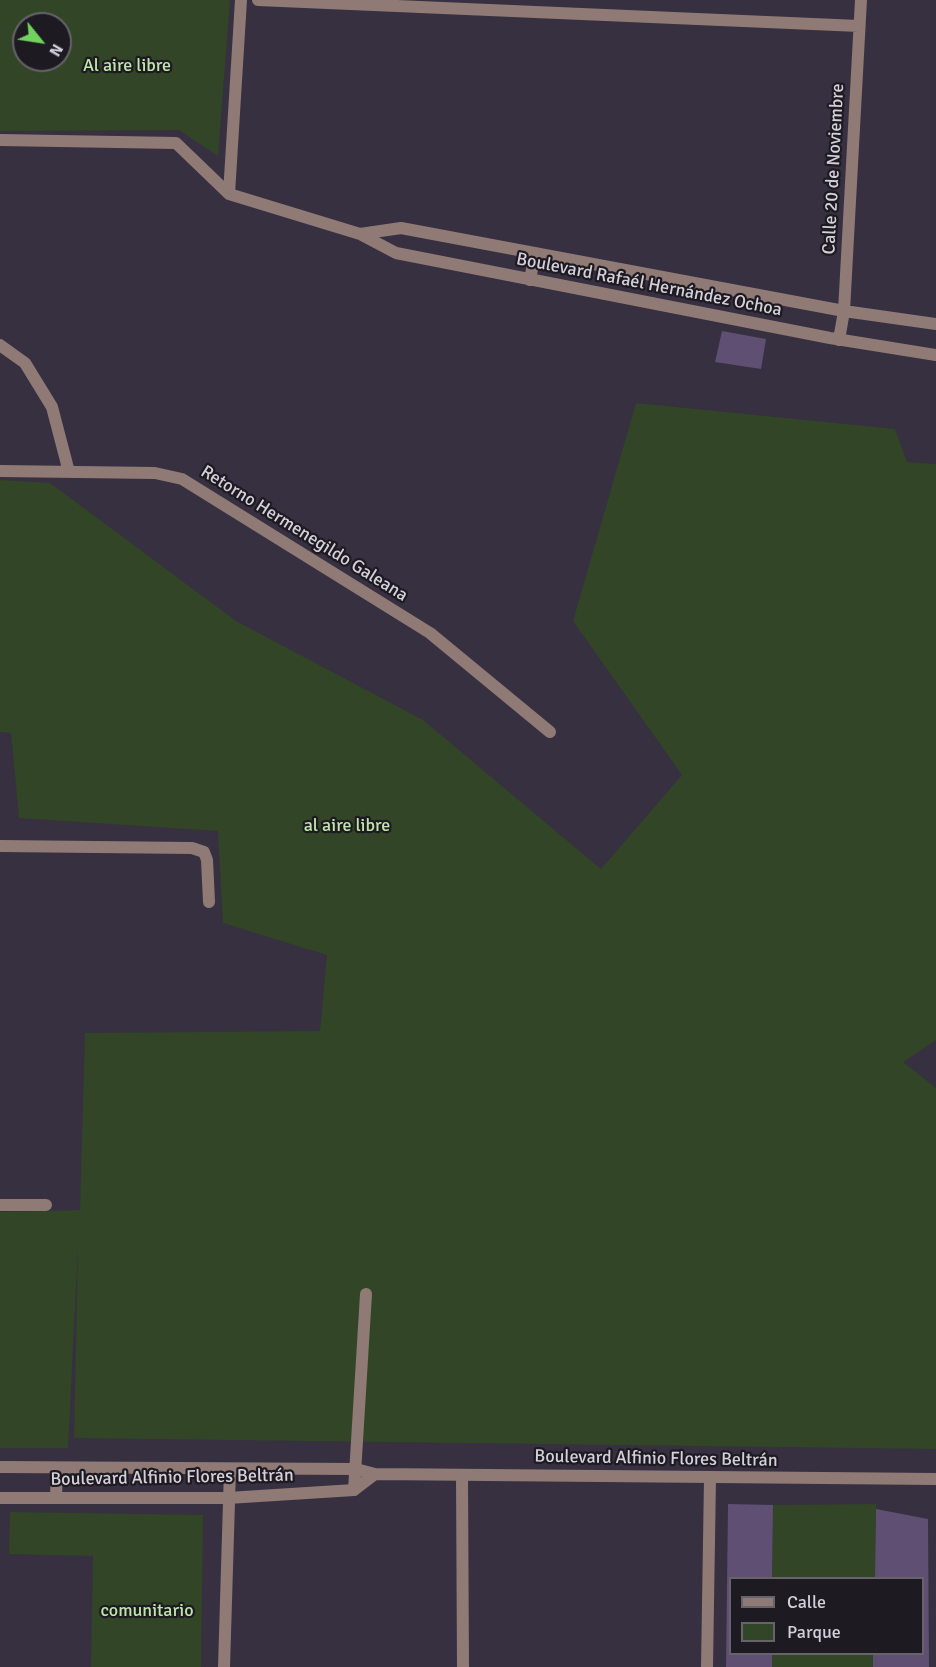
<!DOCTYPE html>
<html>
<head>
<meta charset="utf-8">
<style>
	body { margin:0 }
	#map { position:relative; width:936px; height:1667px; overflow:hidden; background:#373040; font-family:Signika,sans-serif }
	canvas { display:block }
	.legend { position:absolute; left:729px; top:1577px; width:195px; height:78px; box-sizing:border-box; background:#1d1a21; border:2px solid #66636b; margin:0; padding:8px 10px; list-style:none; font-size:18px; color:#d4d0da }
	.legend li { display:flex; align-items:center; gap:12px; height:30px }
	.legend b { width:30px; border:2px solid #66636b }
	.north { position:absolute; left:12px; top:12px; width:60px; height:60px; box-sizing:border-box; background:#1d1a21; border:2px solid #66636b; border-radius:50%; rotate:120deg; font-size:16px; font-weight:700; line-height:24px; text-align:center; color:#d4d0da }
	.north::after { content:''; display:block; margin:auto; width:21px; height:27px; background:#71d25e; clip-path:polygon(50% 0,100% 100%,50% 72%,0 100%) }
</style>
</head>
<body>
<div id="map">
<canvas width="936" height="1667"></canvas>
<ul class="legend">
<li><b style="height:8px;background:#907a76"></b>Calle</li>
<li><b style="height:16px;background:#324526"></b>Parque</li>
</ul>
<div class="north">N</div>
</div>
<script>
const context = document.querySelector('canvas').getContext('2d');
context.lineJoin = 'round';
function paint(path, color) { context.fillStyle = color; context.fill(path, 'evenodd'); }
const toPath = rows => new Path2D(rows.map(r => 'M' + r).join(''));
function stroke(path, color, width, dash) { context.strokeStyle = color; context.lineWidth = width; context.lineCap = dash ? 'butt' : 'round'; context.setLineDash(dash || []); context.stroke(path); }
function drawText(font, color, halo, rows, align = 'center') {
  context.font = font + ' Signika,sans-serif'; context.lineWidth = 4.5; context.setLineDash([]); context.textBaseline = 'middle'; context.strokeStyle = halo; context.fillStyle = color; for (const [text, x, y, turn = 0] of rows) {
    context.save(); context.translate(x, y); context.rotate((+turn || 0) * Math.PI / 180); context.textAlign = isNaN(turn) ? turn : align; if (halo) context.strokeText(text, 0, 0); context.fillText(text, 0, 0); context.restore();
  }
}
paint(toPath([
	[0,0,230,0,218,156,179,130,0,131],
	[24,24,60,24,60,60,24,60],
	[636,403,895,429,907,462,936,464,936,1040,903,1062,936,1088,936,1449,74,1438,78,1248,68,1448,0,1448,0,1212,80,1210,85,1033,320,1031,327,955,223,923,218,831,19,818,11,733,0,732,0,480,50,483,236,621,423,720,601,869,682,775,573,621],
	[876,1504,875,1578,772,1578,773,1505],
	[10,1512,203,1515,201,1667,91,1667,93,1556,9,1554],
	[772,1654,873,1654,873,1667,772,1667]
]), '#324526');
paint(toPath([
	[722,331,766,339,761,369,715,362],
	[728,1504,773,1505,772,1578,730,1578,730,1654,772,1654,772,1667,726,1667],
	[876,1509,928,1519,929,1667,873,1667,873,1654,922,1654,922,1578,875,1578]
]), '#5e4f73');
stroke(toPath([
	[354,1490,366,1294]
]), '#907a76', 12);
stroke(toPath([
	[258,0,859,26],
	[0,140,176,143,229,194,360,234,396,253,830,338,936,355],
	[229,194,241,0],
	[360,234,401,228,844,311,936,324],
	[530,280,535,253],
	[839,340,844,311,861,0],
	[0,345,25,363,52,407,69,472],
	[0,471,155,473,182,479,430,633,550,732],
	[0,846,192,848,204,852,207,860,209,902],
	[0,1205,46,1205],
	[462,1475,463,1667],
	[224,1667,230,1469],
	[707,1667,710,1478]
]), '#907a76', 12);
stroke(toPath([
	[0,1467,356,1469,375,1474,936,1479],
	[0,1498,228,1498,354,1490,375,1474],
	[56,1498,57,1468]
]), '#907a76', 12);
drawText('18px', '#bfe6a9', '#1d1a21', [
	["Al aire libre",127,66],
	["al aire libre",347,826],
	["comunitario",147,1611]
]);
drawText('18px', '#d4d0da', '#1d1a21', [
	["Calle 20 de Noviembre",834,169,-87],
	["Boulevard Rafaél Hernández Ochoa",649,285,11],
	["Retorno Hermenegildo Galeana",304,534,32],
	["Boulevard Alfinio Flores Beltrán",656,1459,1],
	["Boulevard Alfinio Flores Beltrán",172,1478,-1]
]);
</script>
</body>
</html>
